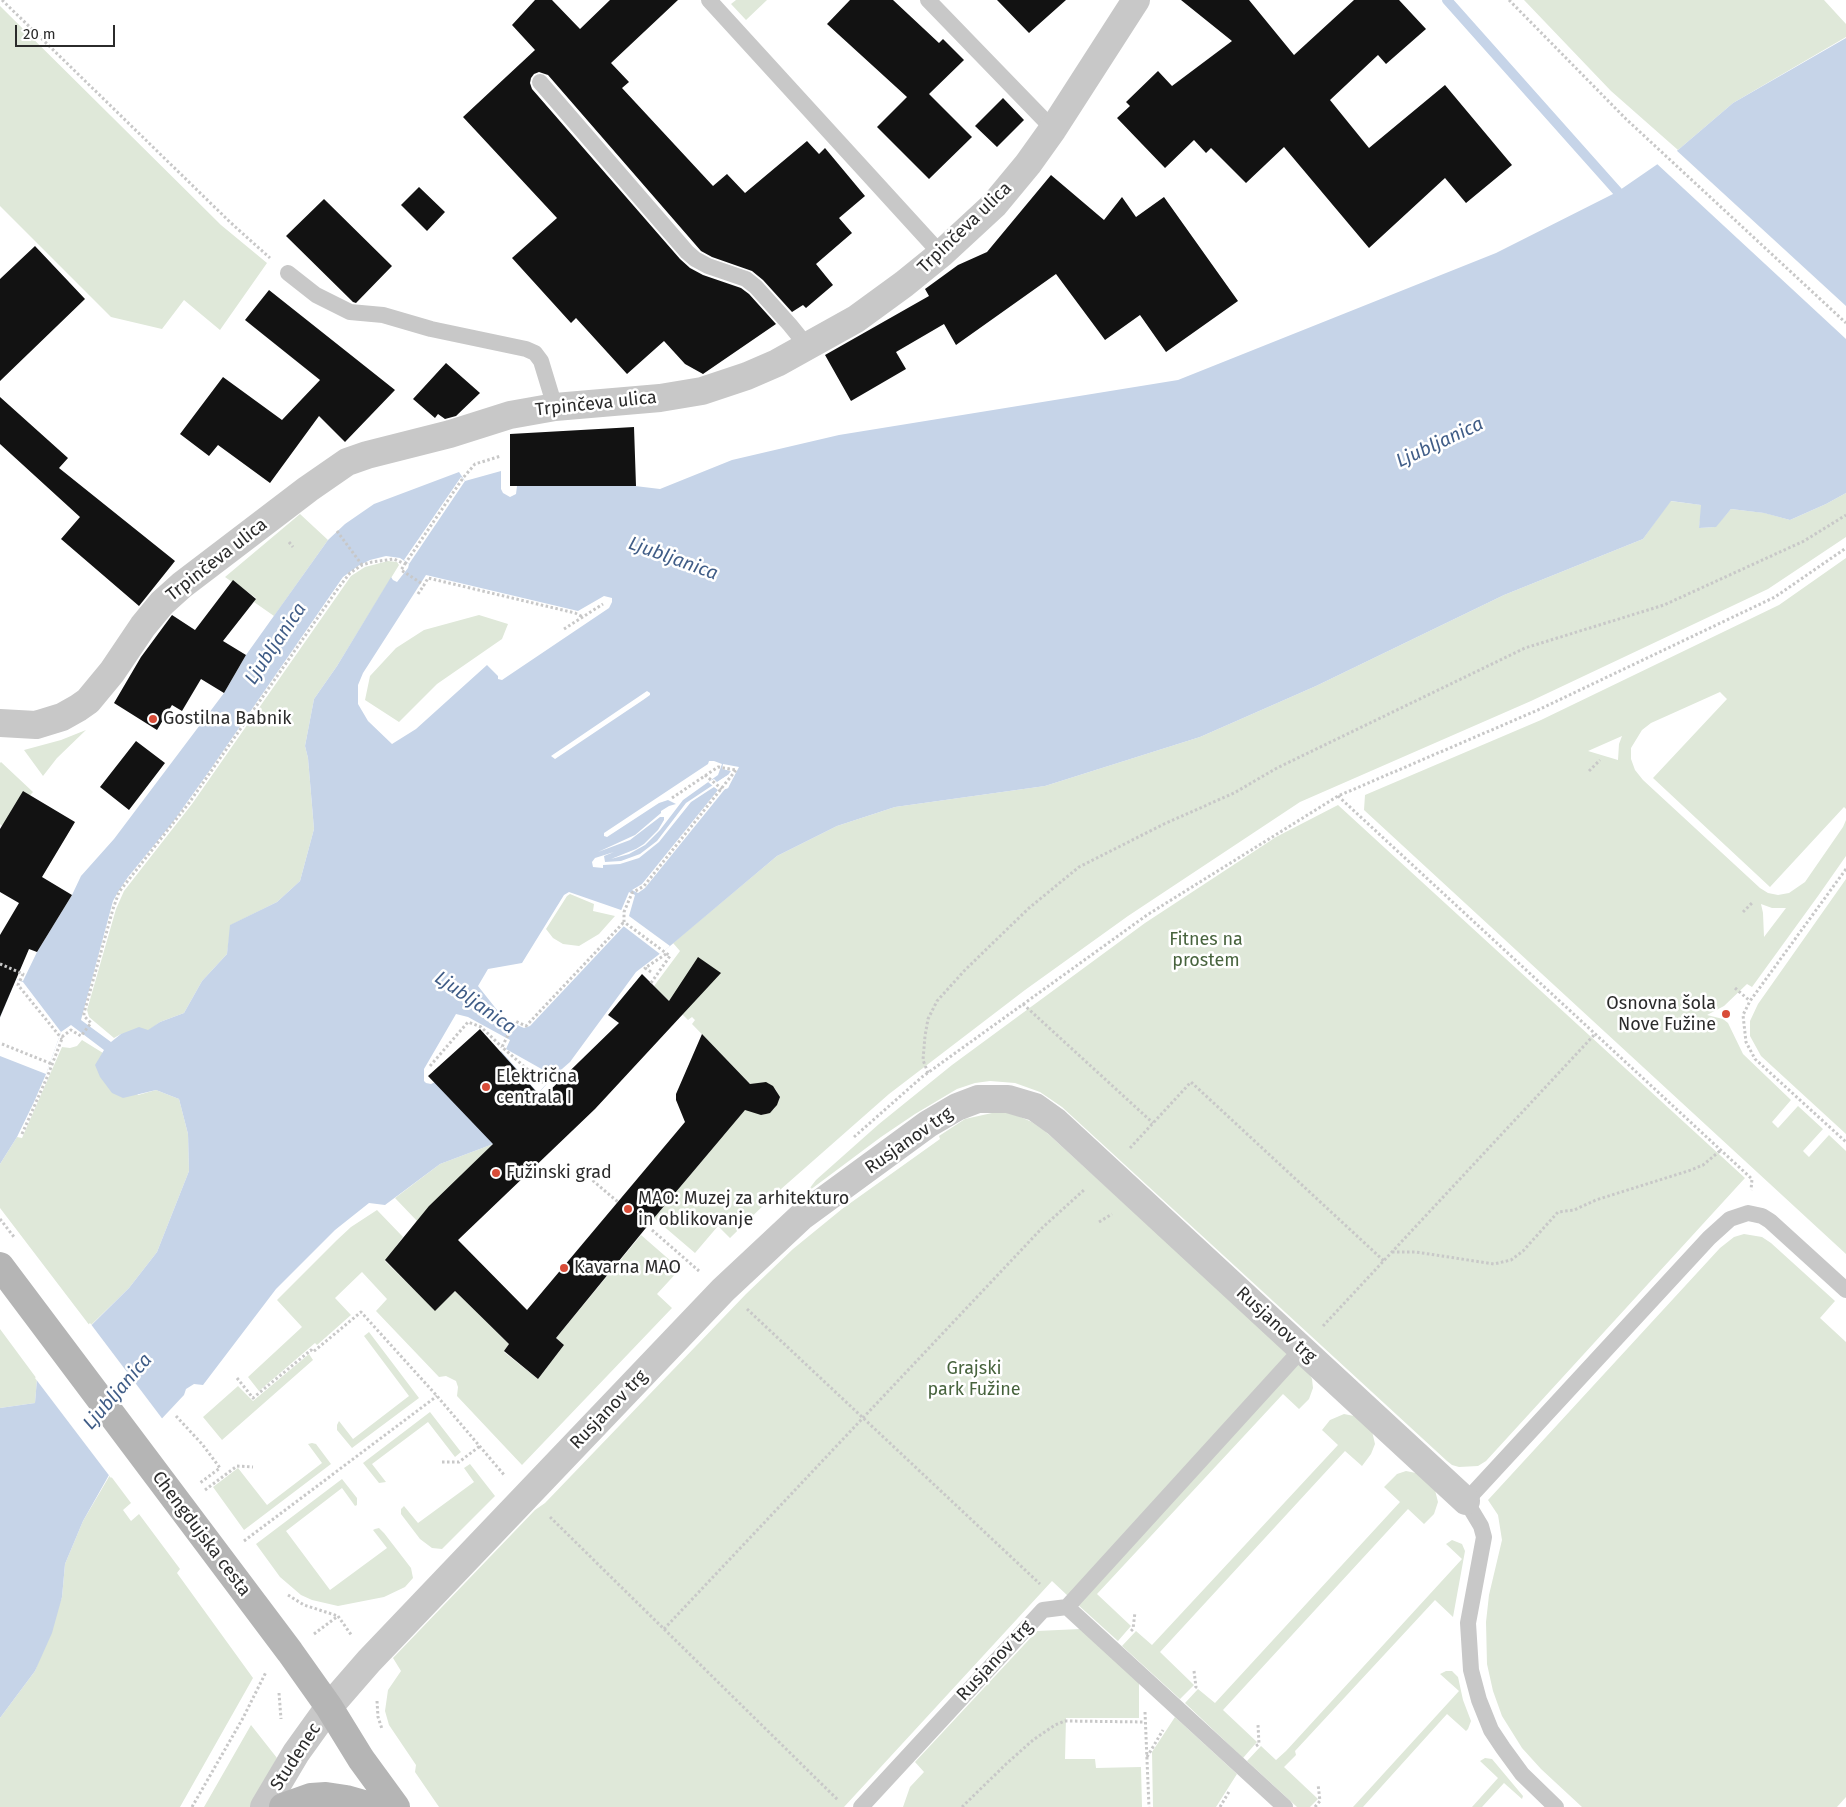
<!DOCTYPE html>
<html>
<head>
<meta charset="utf-8">
<style>
	body { margin:0 }
	#map { position:relative; width:1846px; height:1807px; overflow:hidden; background:#fff; font-family:"Fira Sans",sans-serif }
	canvas { display:block }
	.scale { position:absolute; left:15px; top:25px; width:100px; height:22px; box-sizing:border-box; border:2px solid #2b2b2b; border-top:0; padding-left:6px; font-size:15px; line-height:18px; white-space:nowrap; color:#2b2b2b; -webkit-text-stroke:4px #fff; paint-order:stroke }
</style>
</head>
<body>
<div id="map">
<canvas width="1846" height="1807"></canvas>
<div class="scale">20 m</div>
</div>
<script>
const context = document.querySelector('canvas').getContext('2d');
context.lineJoin = 'round';
function paint(path, color) { context.fillStyle = color; context.fill(path, 'evenodd'); }
const toPath = rows => new Path2D(rows.map(r => 'M' + r).join(''));
function stroke(path, color, width, dash) { context.strokeStyle = color; context.lineWidth = width; context.lineCap = dash ? 'butt' : 'round'; context.setLineDash(dash || []); context.stroke(path); }
function drawText(font, color, halo, rows, align = 'center') {
  context.font = font + ' "Fira Sans",sans-serif'; context.lineWidth = 5; context.setLineDash([]); context.textBaseline = 'middle'; context.strokeStyle = halo; context.fillStyle = color; for (const [text, x, y, turn = 0] of rows) {
    context.save(); context.translate(x, y); context.rotate((+turn || 0) * Math.PI / 180); context.textAlign = isNaN(turn) ? turn : align; if (halo) context.strokeText(text, 0, 0); context.fillText(text, 0, 0); context.restore();
  }
}
paint(toPath([
	[736,0,767,0,746,20,731,4],
	[1524,0,1824,0,1846,24,1846,37,1733,103,1678,150,1611,91],
	[0,6,221,225,267,263,220,330,184,300,162,329,111,317,0,206],
	[1846,493,1846,537,1768,589,1531,701,1300,802,1128,916,1025,990,889,1094,772,1197,730,1238,718,1226,695,1253,654,1218,748,1106,761,1115,766,1114,774,1109,779,1100,776,1090,768,1083,758,1083,752,1086,692,1024,695,1020,692,1017,688,1020,654,986,680,951,673,943,777,856,837,826,895,807,1045,786,1200,737,1316,686,1504,595,1643,539,1670,501,1702,505,1699,528,1715,527,1731,509,1765,513,1790,520,1826,504],
	[300,514,328,540,274,616,254,602,256,598,233,581,232,582,225,577],
	[1846,558,1846,809,1844,807,1770,887,1653,778,1727,699,1720,692,1651,723,1642,730,1631,748,1631,759,1635,770,1643,780,1760,888,1768,893,1778,895,1789,893,1805,882,1843,827,1846,820,1846,856,1818,896,1752,987,1747,984,1724,1006,1707,1015,1723,1019,1728,1023,1743,1054,1791,1100,1772,1122,1778,1128,1798,1106,1823,1129,1803,1151,1809,1157,1829,1135,1846,1151,1846,1254,1364,810,1365,795,1541,720,1779,605],
	[1622,736,1619,744,1618,760,1588,751],
	[1761,904,1772,908,1786,908,1764,937,1763,913],
	[388,561,397,562,399,565,337,666,314,699,305,746,308,758,314,829,300,881,277,902,231,925,227,954,202,981,184,1013,160,1022,148,1031,121,1034,114,1038,89,1017,87,1010,116,909,124,891,192,804,351,576,365,567],
	[479,615,508,624,502,639,437,684,399,722,365,700,370,676,396,648,424,630],
	[86,730,57,758,43,776,24,750,61,740],
	[1,762,33,792,2,826,0,824,0,763],
	[1338,805,1745,1178,1486,1461,1478,1466,1459,1467,1452,1465,1447,1461,1062,1107,1040,1092,1015,1083,990,1081,975,1083,957,1089,915,1114,881,1137,806,1193,816,1180,879,1124,952,1065,1145,923,1276,837],
	[1846,879,1846,1134,1761,1056,1750,1036,1750,1021,1758,1004],
	[570,894,594,904,593,911,615,916,599,934,579,946,563,944,553,938,546,929,567,896],
	[82,1040,103,1053,138,1095,156,1090,179,1099,188,1134,189,1171,157,1252,129,1288,90,1326,0,1208,0,1164,17,1137,22,1138,62,1047,70,1048,77,1046],
	[1001,1111,1018,1116,1032,1122,1045,1131,1290,1355,1068,1596,1052,1581,844,1807,439,1807,415,1772,416,1765,389,1725,385,1711,388,1690,401,1671,393,1658,535,1510,545,1503,746,1294,793,1249,842,1209,940,1139,939,1136,965,1119],
	[493,1144,417,1221,395,1198,440,1164],
	[377,1210,403,1237,385,1261,435,1310,455,1291,509,1344,504,1352,538,1379,564,1345,556,1338,641,1235,680,1269,657,1294,672,1308,522,1465,457,1396,458,1387,456,1381,446,1376,439,1377,376,1311,387,1299,362,1272,335,1298,351,1315,317,1345,315,1343,259,1391,248,1377,302,1327,277,1300,337,1240,351,1227],
	[1744,1234,1762,1237,1771,1243,1835,1301,1820,1318,1846,1342,1846,1797,1837,1807,1582,1807,1541,1769,1522,1748,1502,1716,1493,1691,1487,1664,1486,1622,1489,1595,1502,1540,1498,1515,1488,1500,1720,1248,1734,1237],
	[0,1329,37,1379,35,1403,0,1408],
	[369,1332,419,1398,352,1448,337,1430,337,1425,339,1421,353,1439,409,1396,364,1336],
	[309,1354,313,1360,222,1440,203,1417,238,1386,253,1401],
	[1298,1362,1310,1375,1312,1379,1313,1388,1309,1399,1299,1409,1283,1394,1097,1594,1131,1626,1118,1641,1076,1603],
	[430,1412,461,1452,455,1457,428,1422,372,1464,386,1482,379,1483,363,1463],
	[1344,1414,1354,1416,1372,1431,1375,1444,1371,1454,1362,1466,1345,1451,1160,1652,1194,1685,1180,1699,1122,1646,1136,1631,1152,1645,1338,1445,1322,1430,1330,1420],
	[312,1443,316,1444,331,1464,244,1530,213,1487,238,1468,267,1505,322,1463,308,1444],
	[470,1464,495,1496,442,1549,432,1548,420,1539,401,1514,401,1509,404,1506,418,1523,474,1482,464,1468],
	[1406,1471,1416,1473,1435,1490,1438,1502,1434,1514,1424,1524,1408,1509,1223,1710,1257,1742,1243,1758,1185,1703,1198,1689,1215,1703,1400,1502,1384,1487,1397,1474],
	[110,1475,131,1503,123,1510,131,1521,139,1514,180,1569,177,1573,253,1678,180,1807,0,1807,0,1718,35,1671,62,1597,65,1564,83,1521],
	[342,1479,357,1498,357,1505,355,1506,342,1488,286,1531,330,1590,387,1548,373,1530,375,1529,379,1528,384,1533,411,1568,413,1578,405,1587,384,1597,338,1606,312,1600,301,1595,280,1577,256,1544],
	[1452,1540,1462,1544,1465,1551,1453,1617,1435,1600,1295,1751,1296,1755,1284,1767,1318,1799,1310,1807,1297,1807,1247,1761,1261,1746,1276,1760,1286,1751,1462,1559,1446,1544],
	[1080,1629,1139,1683,1139,1718,1066,1718,1065,1759,1095,1759,1096,1768,1141,1767,1142,1807,903,1807,910,1787,924,1772,915,1762,1037,1631],
	[1446,1671,1452,1671,1458,1677,1463,1700,1471,1721,1468,1729,1466,1731,1447,1714,1363,1807,1353,1807,1459,1691,1440,1674],
	[1175,1717,1237,1774,1216,1807,1153,1807,1152,1752],
	[251,1725,277,1758,250,1807,204,1807],
	[1485,1758,1492,1759,1523,1796,1522,1799,1504,1783,1482,1807,1472,1807,1498,1778,1480,1761]
]), '#dfe8d9');
paint(toPath([
	[1846,38,1846,493,1826,504,1790,520,1764,513,1731,509,1716,527,1699,528,1701,505,1671,501,1643,539,1504,595,1316,686,1200,737,1045,786,895,807,837,826,777,856,670,946,636,972,570,1062,554,1076,493,1144,440,1164,385,1205,369,1203,335,1230,276,1289,203,1385,194,1384,186,1389,184,1395,109,1475,83,1521,65,1564,62,1597,52,1633,35,1671,0,1718,0,1408,35,1403,37,1379,129,1288,157,1252,189,1171,188,1134,179,1099,156,1090,123,1098,112,1093,100,1077,95,1065,104,1050,71,1025,61,1032,46,1074,34,1102,17,1137,0,1164,0,1017,16,979,23,981,37,952,72,895,81,876,114,839,224,693,246,655,328,540,345,524,374,504,459,472,465,481,501,471,501,489,503,493,510,497,516,494,517,486,635,486,660,489,732,460,839,435,1178,380,1496,253,1617,192,1678,150,1733,103],
	[386,556,400,558,409,564,408,568,397,582,393,580,391,577,337,666,314,699,305,746,308,758,314,829,300,881,277,902,230,925,227,954,202,981,184,1013,160,1022,148,1030,139,1027,121,1034,111,1042,81,1020,113,901,118,892,128,877,173,822,210,770,343,577,358,566,370,560],
	[426,575,578,611,604,596,612,598,612,602,609,608,502,680,498,679,498,676,487,665,416,729,392,744,368,721,358,704,358,685,363,673],
	[647,691,650,693,650,695,643,700,555,759,551,756],
	[709,761,714,761,722,764,718,775,683,800,660,830,645,845,629,854,611,859,636,849,644,844,658,830,664,820,664,817,660,817,630,840,598,852,635,835,661,813,661,811,669,806,676,804,668,800,659,803,607,837,604,836,604,833,708,764],
	[728,775,732,777,728,788,720,791,714,787,691,802,659,842,639,858,620,864,603,865,603,868,593,867,592,862,595,858,614,852,604,856,605,862,621,861,640,854,657,841,686,803],
	[569,892,621,910,628,915,624,926,530,1026,524,1028,510,1022,501,1015,478,986,488,969,522,963,564,895],
	[456,1014,468,1017,510,1040,506,1049,431,1084,426,1083,424,1081,424,1069]
]), '#c6d4e8');
paint(toPath([
	[1675,149,1846,306,1846,339,1656,163],
	[461,477,465,481,409,564,407,562,404,560],
	[723,764,739,767,728,788,725,789,645,888,638,893,632,890,642,884,718,790,708,782,714,779,717,782,728,775,731,771,722,769],
	[629,892,635,895,629,916,670,946,660,954,622,925,625,916,620,913],
	[16,979,23,982,61,1032,46,1074,0,1056,0,1018],
	[506,1049,554,1076,538,1093,501,1051],
	[90,1323,164,1421,111,1478,35,1378]
]), '#fff');
stroke(toPath([
	[1447,0,1626,201]
]), '#c6d4e8', 10);
paint(toPath([
	[535,0,552,0,580,29,610,0,678,0,611,63,629,82,622,88,713,186,727,174,745,193,807,141,819,154,825,148,865,196,839,218,852,233,816,264,833,285,806,308,803,305,792,312,763,280,752,271,712,257,701,251,548,75,539,72,534,74,531,78,530,83,532,89,680,259,690,268,703,275,741,288,749,294,776,324,703,374,685,364,664,341,627,374,576,318,571,323,512,258,557,218,463,117,535,50,512,25],
	[850,0,893,0,939,43,943,39,964,60,929,94,972,137,929,179,877,127,907,97,827,24],
	[997,0,1066,0,1029,33],
	[1181,0,1249,0,1294,55,1354,0,1399,0,1426,29,1386,64,1378,55,1330,100,1369,148,1445,85,1512,165,1466,203,1445,178,1369,248,1284,147,1246,183,1211,148,1206,153,1194,140,1165,168,1117,118,1130,106,1126,102,1158,71,1172,86,1232,41],
	[1003,98,1024,120,997,147,975,126],
	[1051,175,1104,220,1122,197,1136,217,1164,197,1238,301,1166,352,1140,315,1105,340,1056,274,956,345,944,324,896,352,906,369,851,401,825,355,929,296,925,289,958,265,987,252],
	[419,187,445,212,427,231,401,205],
	[324,199,392,266,356,303,353,302,286,236],
	[35,246,85,299,0,381,0,279],
	[269,290,395,390,345,442,319,416,270,483,218,445,209,456,180,434,223,377,282,420,320,380,245,320],
	[446,363,480,393,456,416,445,419,438,414,435,418,413,399],
	[0,397,68,458,59,468,175,561,139,606,61,539,80,517,0,444],
	[634,427,636,486,510,486,510,434],
	[233,580,256,599,223,641,246,655,224,693,201,679,182,711,172,705,157,730,114,703,141,657,172,615,195,630],
	[136,741,165,763,129,810,100,787],
	[23,791,75,822,42,877,72,895,37,952,29,949,0,1017,0,935,19,903,0,892,0,829],
	[698,957,721,973,595,1109,458,1240,527,1310,685,1122,676,1100,676,1094,702,1034,750,1084,766,1082,773,1086,780,1097,777,1105,770,1113,766,1114,761,1115,745,1110,654,1218,556,1338,564,1345,538,1379,504,1351,509,1344,455,1291,435,1311,385,1260,429,1206,493,1144,428,1076,480,1029,542,1098,619,1023,608,1015,642,974,669,1001]
]), '#121212');
stroke(toPath([
	[2,0,231,223,270,258],
	[1509,0,1626,119,1846,323],
	[337,531,362,565],
	[289,542,293,547],
	[405,564,463,478,475,464,501,456],
	[418,594,424,585],
	[564,629,603,604],
	[1589,771,1600,760],
	[705,775,722,789],
	[1338,796,1752,1179,1751,1190],
	[672,798,718,767,736,770],
	[1846,869,1750,1001,1743,1015,1746,1042,1755,1059,1846,1142],
	[1743,912,1753,902],
	[0,964,23,974,18,985,62,1039],
	[651,972,645,968,666,954],
	[651,983,670,956,624,922,624,912,632,893,644,886,736,770],
	[1735,988,1750,1001],
	[1023,1004,1153,1123],
	[2,1044,52,1064],
	[430,1066,468,1022,481,1027,502,1047],
	[928,1073,923,1060,925,1036,928,1019,937,1001,965,970,1029,908,1079,867,1164,824,1234,793,1277,768,1525,648,1664,605,1804,541,1846,515],
	[543,1083,502,1047,515,1021,526,1026,624,922],
	[22,1134,48,1075,63,1036,71,1030,81,1036,91,1023,84,1016,84,1013,113,909,119,892,189,803,339,587,350,573,362,565,372,562,394,559,405,564,401,570,424,585,428,578,575,613,583,617],
	[854,1137,922,1077,1147,915,1338,796,1538,710,1775,597,1846,548],
	[1130,1148,1191,1082,1384,1261],
	[585,1174,618,1202],
	[0,1219,14,1237],
	[1099,1222,1112,1214],
	[652,1230,699,1271],
	[1392,1252,1416,1252,1494,1264,1511,1260,1523,1251,1558,1212,1574,1210,1596,1200,1691,1170,1703,1165,1721,1150],
	[747,1309,1040,1584],
	[1323,1326,1595,1034],
	[237,1378,253,1398,311,1350,313,1352,361,1312,437,1396,505,1476],
	[176,1416,202,1444,220,1468,200,1483],
	[442,1462,459,1462,480,1446],
	[205,1490,237,1466,253,1467],
	[550,1517,838,1800],
	[244,1541,437,1396],
	[288,1595,304,1605,338,1616],
	[338,1616,352,1636],
	[664,1629,1042,1228,1085,1189],
	[1131,1631,1133,1629,1135,1612],
	[314,1634,338,1616],
	[1194,1671,1196,1687,1194,1689],
	[279,1693,281,1719],
	[377,1701,378,1717,382,1729],
	[1145,1712,1149,1807],
	[1256,1746,1259,1744,1258,1725],
	[1147,1757,1163,1730],
	[192,1807,243,1718,266,1672],
	[962,1807,1005,1765,1033,1740,1055,1725,1065,1721,1145,1722],
	[1220,1807,1230,1790],
	[1315,1807,1320,1801,1318,1784]
]), '#c8c8c8', 3, [2.5, 2.5]);
stroke(toPath([
	[709,0,941,254],
	[928,0,1053,129],
	[540,82,687,252,695,259,708,266,746,279,756,287,790,325,807,346],
	[288,273,316,295,350,312,383,315,431,329,526,349,535,353,541,361,555,407],
	[1067,1607,1302,1349],
	[861,1807,1043,1610,1067,1607,1285,1807],
	[1556,1807,1522,1774,1503,1748,1491,1730,1479,1700,1471,1670,1468,1623,1484,1537,1481,1526,1466,1501,1709,1238,1730,1219,1748,1213,1762,1216,1770,1221,1846,1290]
]), '#c8c8c8', 16);
stroke(toPath([
	[0,723,36,725,62,717,78,708,88,701,112,672,143,626,162,603,182,585,308,489,347,462,367,455,450,434,510,415,555,407,660,398,702,391,747,376,777,363,856,319,904,284,941,254,994,205,1028,164,1053,129,1136,0],
	[264,1807,296,1753,329,1707,369,1661,723,1290,801,1217,928,1124,957,1107,978,1099,1008,1099,1035,1107,1056,1122,1466,1501]
]), '#c8c8c8', 28);
stroke(toPath([
	[0,1266,290,1652,329,1707,361,1759,396,1807],
	[283,1807,311,1797,326,1796,346,1799,374,1807]
]), '#b5b5b5', 28);
for (const [x, y, r, color] of [
	[153,719,5,"#d84c38"],
	[1726,1014,5,"#d84c38"],
	[486,1087,5,"#d84c38"],
	[496,1173,5,"#d84c38"],
	[628,1209,5,"#d84c38"],
	[564,1268,5,"#d84c38"]
]) { const dot = new Path2D(); dot.arc(x, y, r, 0, 2 * Math.PI); context.fillStyle = color; context.fill(dot); stroke(dot, '#fff', 2); }
drawText('18px', '#2b2b2b', '#fff', [
	["Trpinčeva ulica",965,228,-44],
	["Trpinčeva ulica",596,404,-6],
	["Trpinčeva ulica",217,560,-38],
	["Rusjanov trg",909,1141,-35],
	["Rusjanov trg",1276,1325,43],
	["Rusjanov trg",609,1410,-46],
	["Chengdujska cesta",201,1534,53],
	["Rusjanov trg",995,1661,-47],
	["Studenec",296,1757,-57]
]);
drawText('18px', '#2b2b2b', '#fff', [
	["Gostilna Babnik",163,719],
	["Osnovna šola",1716,1004,"right"],
	["Nove Fužine",1716,1025,"right"],
	["Električna",496,1077],
	["centrala I",496,1098],
	["Fužinski grad",506,1173],
	["MAO: Muzej za arhitekturo",638,1199],
	["in oblikovanje",638,1220],
	["Kavarna MAO",574,1268]
], 'left');
drawText('18px', '#47633d', '#fff', [
	["Fitnes na",1206,940],
	["prostem",1206,961],
	["Grajski",974,1369],
	["park Fužine",974,1390]
]);
drawText('italic 19px', '#405d87', '#fff', [
	["Ljubljanica",1440,443,-25],
	["Ljubljanica",673,559,20],
	["Ljubljanica",276,644,-56],
	["Ljubljanica",475,1003,35],
	["Ljubljanica",118,1392,-49]
]);
</script>
</body>
</html>
